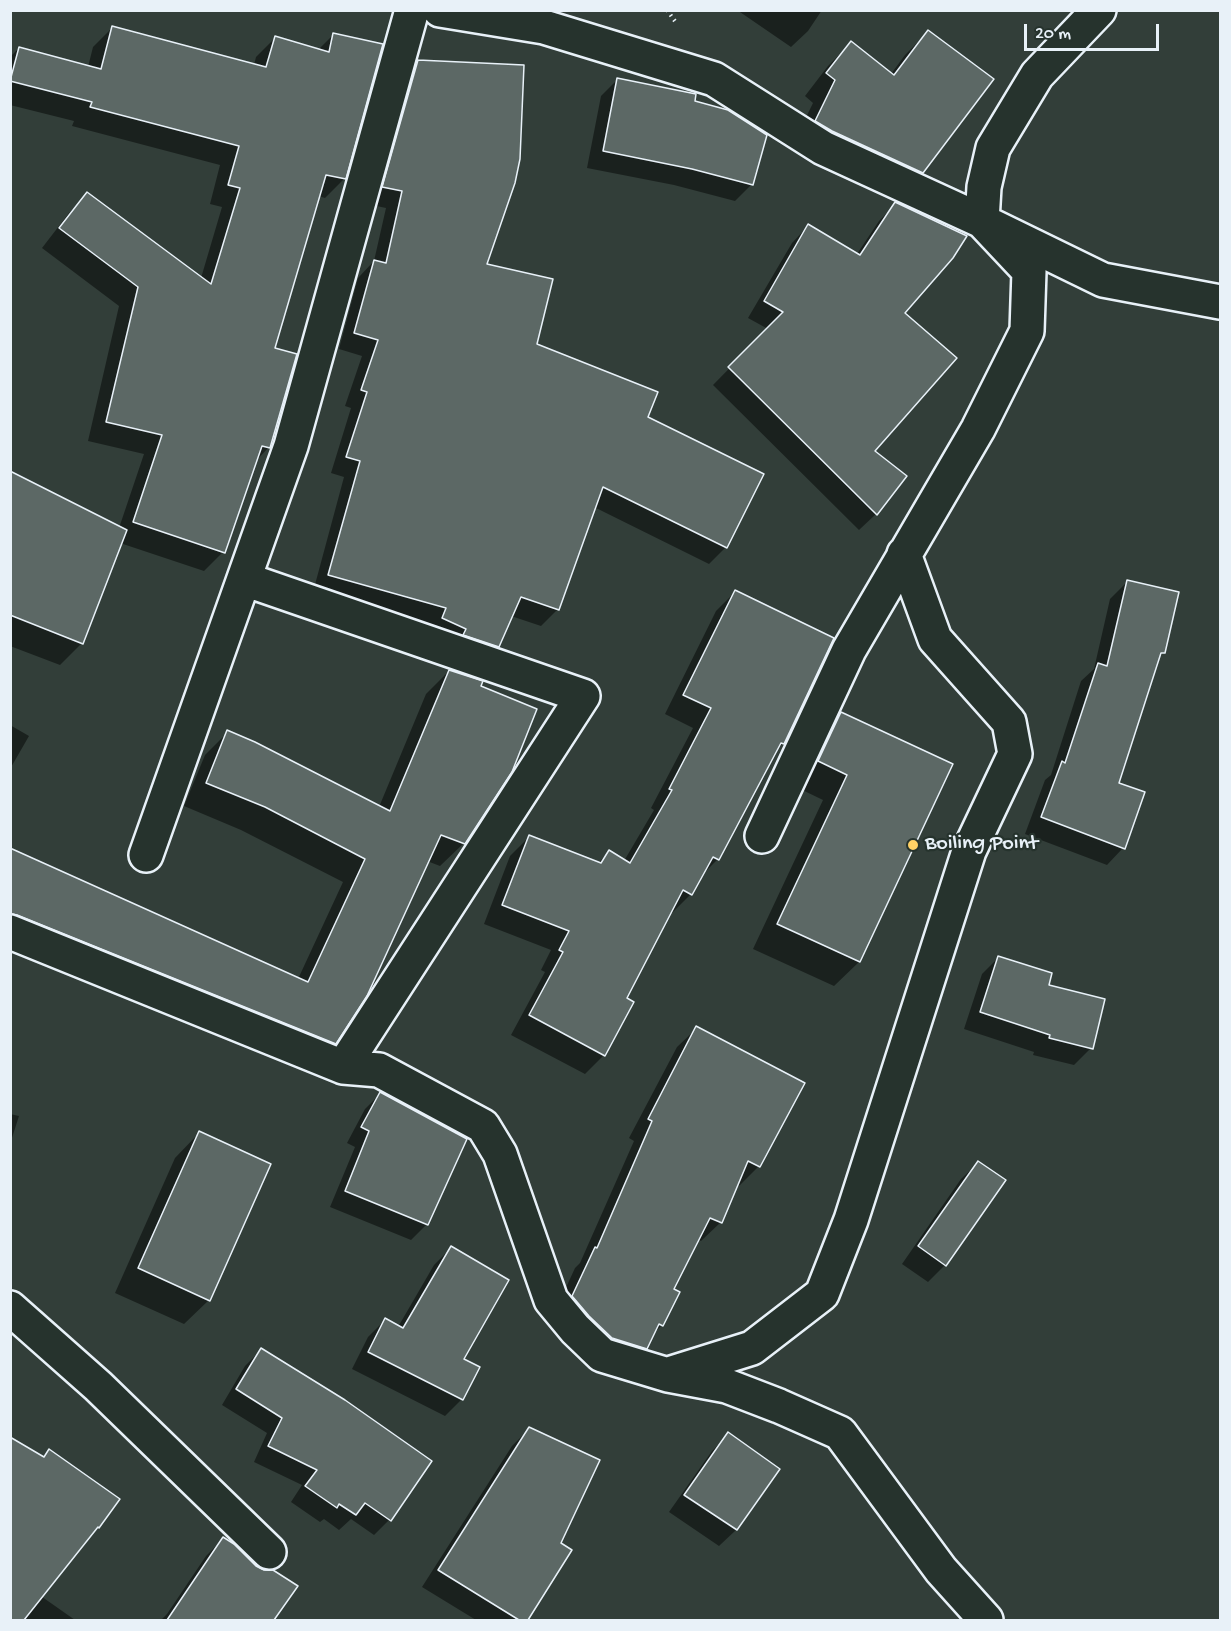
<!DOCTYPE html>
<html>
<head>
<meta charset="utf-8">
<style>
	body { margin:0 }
	#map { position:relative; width:1231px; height:1631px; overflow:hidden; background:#323e39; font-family:"Gochi Hand",sans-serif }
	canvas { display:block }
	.frame { position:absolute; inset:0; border:12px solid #e8f1f8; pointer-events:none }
	.scale { position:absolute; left:1024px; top:24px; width:135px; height:27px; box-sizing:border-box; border:3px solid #e8f1f8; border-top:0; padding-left:8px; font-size:18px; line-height:21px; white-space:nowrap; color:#e8f1f8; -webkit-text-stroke:4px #26332d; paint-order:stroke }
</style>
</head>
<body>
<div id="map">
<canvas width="1231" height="1631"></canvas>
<div class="frame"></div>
<div class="scale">20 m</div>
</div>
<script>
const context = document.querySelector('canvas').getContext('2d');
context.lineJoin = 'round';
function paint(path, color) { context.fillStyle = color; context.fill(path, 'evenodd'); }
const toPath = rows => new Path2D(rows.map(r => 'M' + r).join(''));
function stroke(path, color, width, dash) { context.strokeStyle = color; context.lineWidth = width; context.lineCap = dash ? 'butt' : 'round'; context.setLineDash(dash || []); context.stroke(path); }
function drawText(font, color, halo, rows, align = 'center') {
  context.font = font + ' "Gochi Hand",sans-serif'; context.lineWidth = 4.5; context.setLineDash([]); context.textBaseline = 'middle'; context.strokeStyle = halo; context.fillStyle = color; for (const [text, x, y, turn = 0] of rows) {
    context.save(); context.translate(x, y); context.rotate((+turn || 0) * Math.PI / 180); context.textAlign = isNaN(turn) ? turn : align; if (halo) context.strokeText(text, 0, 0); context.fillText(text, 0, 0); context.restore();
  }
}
paint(toPath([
	[737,10,822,10,808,31,791,47],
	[112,28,254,65,256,57,275,38,318,50,334,34,344,179,325,198,318,196,273,349,269,447,255,462,223,552,204,571,120,543,82,643,60,665,10,646,10,473,119,528,144,454,88,441,119,306,42,248,69,213,88,194,201,278,222,207,210,204,220,165,72,126,74,121,10,105,10,57,19,48,88,67,93,47],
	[928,32,922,172,898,195,793,144,813,103,805,96,828,66,851,43,891,74,905,55],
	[418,61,485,265,535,345,646,418,726,547,709,564,594,507,558,609,541,626,511,616,498,646,481,663,426,634,431,625,313,592,344,477,331,473,351,408,345,406,362,356,339,349,358,278,374,261,386,208,367,204,402,78],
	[618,79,693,102,752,184,735,201,674,185,587,168,601,96],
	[896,204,903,313,872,452,876,514,859,530,713,385,768,329,748,318,792,243,808,226,857,254,879,221],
	[1127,582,1163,653,1158,658,1117,783,1123,848,1107,865,1025,834,1045,780,1051,775,1081,681,1094,669,1110,599],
	[735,592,783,743,775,752,718,859,700,877,691,894,672,913,670,912,625,999,604,1055,585,1074,511,1035,545,972,541,970,551,950,484,924,510,856,529,837,598,863,609,852,624,861,654,810,651,808,693,728,665,714,716,611],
	[449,671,479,687,464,843,440,866,427,861,334,1043,311,1066,10,944,10,878,298,979,343,882,241,830,184,806,205,755,228,732,379,807,426,694],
	[841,714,951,765,859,962,834,986,753,949,823,800,794,786,816,739],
	[10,725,29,736,10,769],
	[999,957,1047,986,1091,1048,1074,1065,1033,1055,1034,1052,964,1029,982,974],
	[697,1028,759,1166,739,1186,737,1184,721,1222,701,1241,697,1240,672,1290,662,1325,652,1335,645,1348,626,1368,553,1316,575,1268,580,1263,634,1141,629,1138,677,1047],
	[380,1094,465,1139,426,1225,411,1240,330,1207,355,1147,347,1143,365,1109],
	[10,1114,19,1116,10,1144],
	[199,1133,209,1300,184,1324,115,1293,175,1158],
	[978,1163,945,1265,928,1282,902,1264,961,1179],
	[451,1248,461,1359,462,1399,445,1416,352,1369,368,1337,385,1320,398,1327,434,1265],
	[261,1350,389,1520,374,1535,351,1519,339,1530,324,1519,320,1522,291,1502,302,1485,254,1462,267,1433,222,1405,245,1366],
	[529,1429,559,1544,570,1551,526,1620,476,1620,422,1587,512,1446],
	[729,1434,778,1469,736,1530,719,1546,669,1512,712,1451],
	[223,1539,256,1567,295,1586,273,1620,161,1620,167,1614,206,1556],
	[18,1580,75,1620,10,1620,10,1587]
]), '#0007');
const building = toPath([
	[112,26,266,67,275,36,329,52,333,33,383,44,346,179,326,175,275,348,297,354,270,448,262,446,225,553,133,522,162,435,106,422,138,287,59,228,87,192,211,284,240,188,228,185,239,146,90,107,92,102,10,81,19,47,101,69,112,26],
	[928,30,994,79,923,173,832,131,815,121,835,80,826,73,851,41,894,75,928,30],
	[418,60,524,65,520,159,515,183,487,264,553,279,537,344,658,392,648,417,764,474,727,548,603,487,559,610,521,597,499,647,463,635,466,629,442,618,446,608,328,575,360,461,346,457,367,392,361,390,378,340,354,333,374,260,386,263,402,191,382,187,418,60],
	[617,78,696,94,695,101,728,110,767,135,753,185,692,169,603,151,617,78],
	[895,202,967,236,953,258,905,313,957,358,875,451,907,476,877,515,728,367,783,312,764,301,808,224,860,255,895,202],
	[10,471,127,530,83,644,10,615,10,471],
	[1127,580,1179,592,1165,653,1161,653,1119,783,1145,792,1125,849,1041,817,1062,761,1065,763,1098,663,1107,666,1127,580],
	[735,590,834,638,784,744,781,743,719,860,713,857,692,895,683,890,627,998,634,1002,605,1056,529,1015,563,952,559,950,569,931,502,905,529,835,601,863,609,850,630,863,672,790,669,789,711,708,683,695,735,590],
	[449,670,483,681,481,686,537,709,512,772,465,844,441,835,367,996,336,1044,17,915,10,914,10,848,308,982,365,859,265,807,206,783,227,730,255,742,390,811,449,670],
	[841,712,953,764,860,962,777,924,847,775,818,761,841,712],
	[998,956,1052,973,1049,985,1105,999,1093,1049,1049,1038,1050,1035,980,1012,998,956],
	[696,1026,805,1083,760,1167,748,1161,722,1223,710,1218,674,1289,680,1292,663,1326,659,1324,647,1349,612,1338,589,1316,572,1296,595,1247,597,1248,652,1121,648,1119,696,1026],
	[380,1092,467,1139,428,1225,345,1191,369,1131,361,1127,380,1092],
	[199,1131,271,1164,210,1301,138,1268,199,1131],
	[978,1161,1006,1180,946,1266,918,1246,978,1161],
	[451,1246,509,1280,464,1359,480,1367,463,1400,368,1352,385,1318,403,1328,451,1246],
	[261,1348,345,1400,432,1461,391,1521,365,1503,356,1515,339,1504,337,1508,305,1486,317,1470,268,1446,282,1418,236,1389,261,1348],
	[529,1427,600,1460,561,1543,572,1550,528,1620,519,1620,438,1570,529,1427],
	[728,1432,780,1469,737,1530,684,1495,728,1432],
	[10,1437,44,1457,49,1449,120,1499,99,1528,98,1527,24,1620,10,1620,10,1437],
	[223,1537,234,1544,256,1566,264,1570,273,1570,298,1586,274,1620,167,1620,223,1537]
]);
paint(building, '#5c6865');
stroke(building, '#e8f1f8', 1.5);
const minor = toPath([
	[440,10,544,27,714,79,823,148,982,221,1029,271,1027,331,978,429,849,650,762,836],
	[1099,10,1037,75,993,148,984,187,982,221,1103,280,1220,302],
	[244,579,583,696,343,1067],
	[146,855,291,446,412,10],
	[10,932,343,1067,379,1070,483,1126,500,1154,551,1300,575,1329,602,1355,668,1375,727,1386,779,1406,840,1433,941,1570,986,1620],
	[10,1308,98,1386,269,1552],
	[672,1373,752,1348,822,1294,851,1220,969,851,1015,754,1009,722,935,639,904,554]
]);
stroke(minor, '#e8f1f8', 38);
stroke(toPath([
	[667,10,677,24]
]), '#e8f1f8', 4, [1.5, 4.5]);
stroke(minor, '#26332d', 33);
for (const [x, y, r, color] of [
	[913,845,6,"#ffd166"]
]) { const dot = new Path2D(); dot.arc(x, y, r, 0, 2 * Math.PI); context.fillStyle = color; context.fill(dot); stroke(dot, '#26332d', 2); }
drawText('22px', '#e8f1f8', '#26332d', [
	["Boiling Point",925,845]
], 'left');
</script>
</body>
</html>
